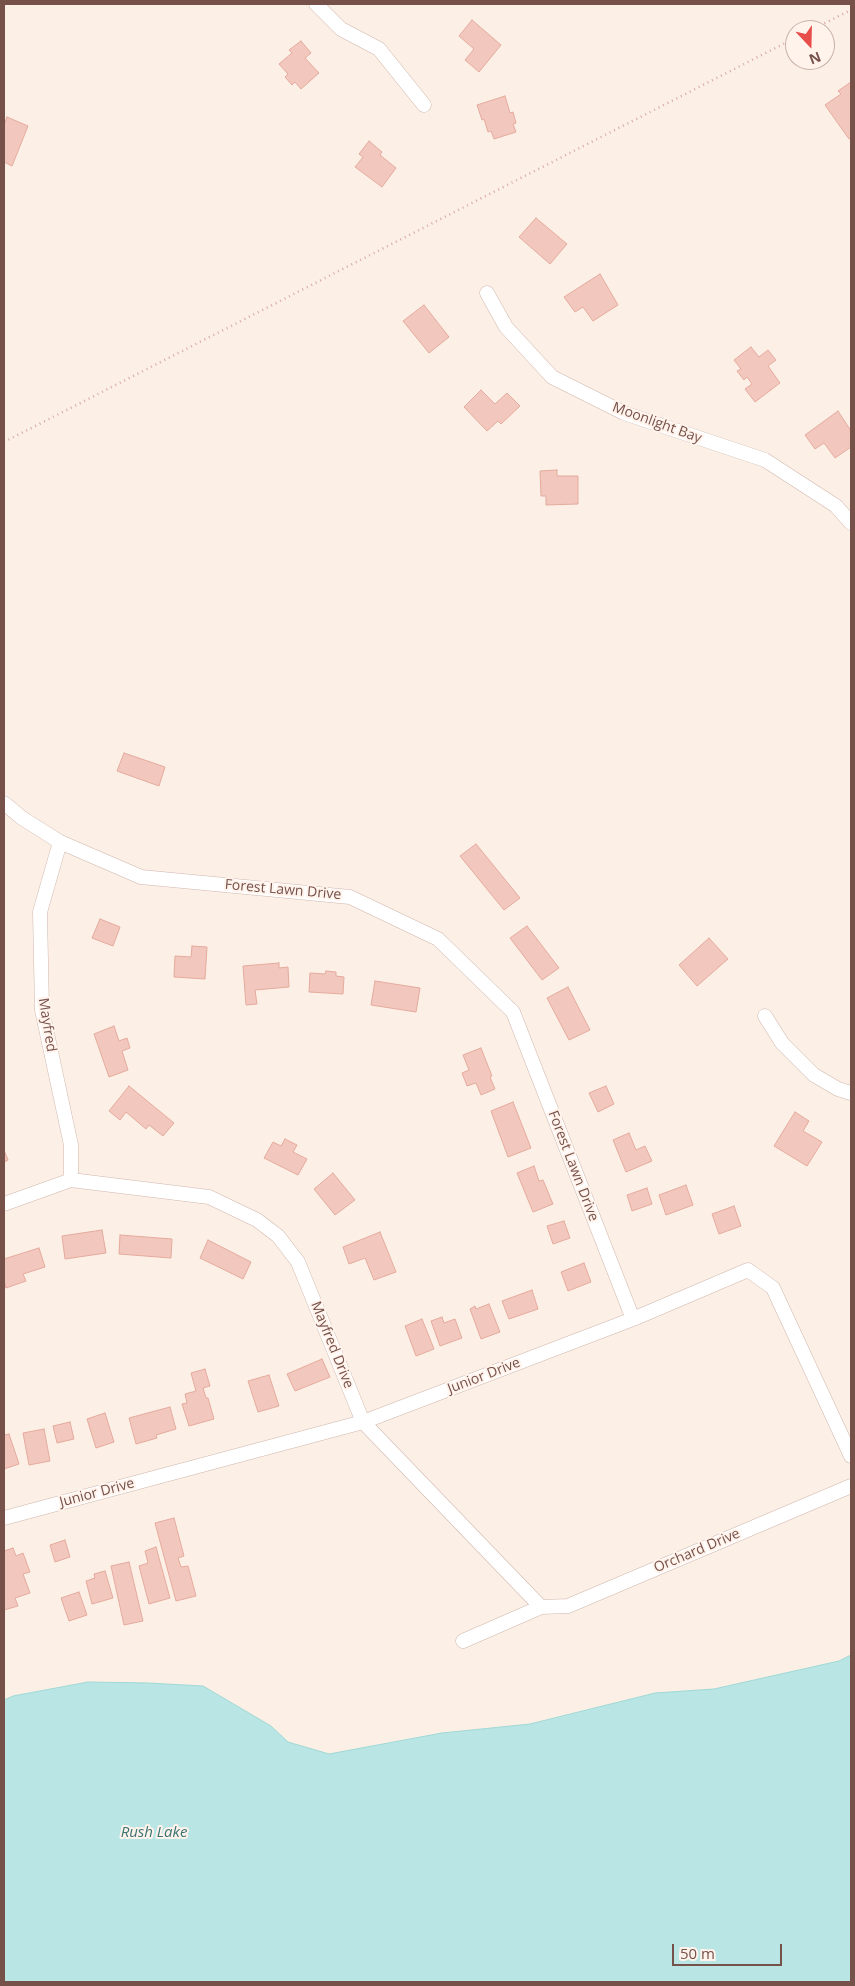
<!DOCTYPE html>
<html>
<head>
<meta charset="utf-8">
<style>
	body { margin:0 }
	#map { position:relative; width:855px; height:1986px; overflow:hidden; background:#fcefe5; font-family:"Open Sans",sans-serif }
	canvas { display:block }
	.frame { position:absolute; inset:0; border:5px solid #76514a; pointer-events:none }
	.north { position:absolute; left:785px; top:20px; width:50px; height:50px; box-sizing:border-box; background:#fff3ec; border:1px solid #c8b2ab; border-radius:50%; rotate:159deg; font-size:14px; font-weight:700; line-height:20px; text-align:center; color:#76514a }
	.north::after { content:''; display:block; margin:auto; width:18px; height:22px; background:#e74d4a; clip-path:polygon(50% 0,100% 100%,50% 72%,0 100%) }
	.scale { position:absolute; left:672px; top:1944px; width:110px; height:22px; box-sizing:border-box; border:2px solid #76514a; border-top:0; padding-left:6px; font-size:15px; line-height:18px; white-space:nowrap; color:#76514a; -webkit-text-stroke:4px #fff3ec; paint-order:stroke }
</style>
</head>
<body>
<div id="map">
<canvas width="855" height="1986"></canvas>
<div class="frame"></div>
<div class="north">N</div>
<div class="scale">50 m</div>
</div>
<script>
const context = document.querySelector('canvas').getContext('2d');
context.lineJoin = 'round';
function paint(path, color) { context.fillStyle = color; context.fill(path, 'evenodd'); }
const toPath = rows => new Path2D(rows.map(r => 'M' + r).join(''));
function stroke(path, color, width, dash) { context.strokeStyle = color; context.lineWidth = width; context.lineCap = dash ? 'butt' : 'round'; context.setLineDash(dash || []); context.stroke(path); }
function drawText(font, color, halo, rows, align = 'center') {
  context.font = font + ' "Open Sans",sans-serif'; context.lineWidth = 4; context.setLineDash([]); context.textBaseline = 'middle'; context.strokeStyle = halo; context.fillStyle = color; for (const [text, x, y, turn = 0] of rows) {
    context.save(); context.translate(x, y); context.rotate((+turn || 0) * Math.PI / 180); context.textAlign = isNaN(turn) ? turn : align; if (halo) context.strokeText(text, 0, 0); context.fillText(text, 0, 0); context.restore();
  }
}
const water = toPath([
	[851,1655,851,1982,4,1982,4,1700,13,1696,88,1682,148,1683,203,1686,271,1726,288,1742,329,1754,442,1733,530,1724,655,1693,714,1689,839,1661,851,1655]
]);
paint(water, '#b9e6e4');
stroke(water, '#9fd8d5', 1);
const building = toPath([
	[472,20,501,45,479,72,465,60,474,49,459,36,472,20],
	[301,41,311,53,305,58,319,73,301,89,295,82,292,85,285,77,288,74,279,64,292,53,289,50,301,41],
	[851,82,851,138,849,139,825,105,841,94,838,91,851,82],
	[505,96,510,113,513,112,516,123,513,124,516,132,494,139,491,131,488,132,484,119,482,120,477,105,505,96],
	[7,117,28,126,12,166,4,162,4,125,7,117],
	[369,141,382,152,380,155,396,168,382,187,355,167,363,157,359,154,369,141],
	[536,218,567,244,550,264,519,237,536,218],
	[600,274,618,305,593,321,583,307,575,312,564,297,600,274],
	[424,305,449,337,429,353,403,321,424,305],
	[751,347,759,357,768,350,776,360,768,366,780,383,755,402,745,389,752,384,747,377,744,380,737,371,741,369,734,360,751,347],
	[481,390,495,404,507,393,520,406,501,424,498,421,487,431,464,407,481,390],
	[838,411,851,431,851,447,835,458,824,443,815,449,805,435,838,411],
	[557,470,557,476,578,476,578,504,546,505,546,496,541,496,540,471,557,470],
	[124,753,165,767,159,786,117,771,124,753],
	[476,844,520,898,504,910,460,856,476,844],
	[100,919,120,927,113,946,92,938,100,919],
	[527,926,559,968,542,980,510,938,527,926],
	[709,938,728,959,697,986,679,965,709,938],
	[192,946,207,947,205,979,174,977,175,956,191,957,192,946],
	[279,963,279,968,288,967,289,987,255,990,257,1004,246,1005,243,966,279,963],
	[326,971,336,972,336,976,344,977,343,994,309,992,310,973,325,974,326,971],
	[375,981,420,988,416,1012,371,1005,375,981],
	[568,987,590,1030,569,1040,547,998,568,987],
	[114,1026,119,1041,127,1038,130,1048,122,1051,128,1070,109,1077,94,1034,114,1026],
	[481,1048,492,1076,490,1077,495,1089,481,1095,476,1083,467,1086,462,1073,469,1070,463,1055,481,1048],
	[129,1086,174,1123,163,1136,149,1125,146,1129,126,1112,120,1120,109,1111,129,1086],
	[606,1086,614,1104,598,1112,589,1093,606,1086],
	[513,1102,531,1148,508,1157,491,1111,513,1102],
	[795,1112,809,1121,803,1131,822,1142,807,1166,774,1146,795,1112],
	[629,1133,636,1150,645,1146,652,1161,626,1172,613,1140,629,1133],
	[285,1139,297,1145,293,1152,307,1159,298,1175,264,1158,273,1142,281,1146,285,1139],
	[4,1150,8,1160,4,1162,4,1150],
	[534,1166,539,1181,543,1180,553,1204,533,1212,517,1173,534,1166],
	[333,1173,355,1200,335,1215,314,1189,333,1173],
	[686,1185,693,1205,666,1215,659,1195,686,1185],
	[647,1188,652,1204,632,1211,627,1195,647,1188],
	[734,1206,741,1226,719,1234,712,1214,734,1206],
	[564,1221,570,1238,553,1244,547,1226,564,1221],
	[102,1230,106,1253,65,1259,62,1236,102,1230],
	[380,1232,396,1272,374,1280,365,1258,349,1264,343,1247,380,1232],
	[120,1235,172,1239,171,1258,119,1254,120,1235],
	[208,1240,251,1262,243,1279,200,1258,208,1240],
	[39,1248,45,1267,23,1274,26,1281,6,1288,4,1281,4,1259,39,1248],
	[584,1263,591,1282,568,1291,561,1272,584,1263],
	[532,1290,538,1309,509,1319,502,1301,532,1290],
	[489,1304,500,1332,481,1339,470,1309,475,1306,476,1309,489,1304],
	[442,1317,444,1323,455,1319,462,1338,440,1346,431,1321,442,1317],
	[422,1319,434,1349,416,1356,405,1326,422,1319],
	[322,1359,330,1377,295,1391,287,1374,322,1359],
	[205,1369,210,1386,203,1388,206,1398,208,1398,214,1419,189,1426,182,1404,187,1403,185,1394,196,1391,191,1373,205,1369],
	[269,1375,279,1406,258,1412,248,1381,269,1375],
	[170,1407,176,1429,156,1435,157,1438,136,1444,129,1418,170,1407],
	[105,1413,114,1442,96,1448,87,1419,105,1413],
	[70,1422,74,1439,57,1443,53,1426,70,1422],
	[44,1429,50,1461,29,1465,23,1433,44,1429],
	[9,1434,19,1464,4,1469,4,1435,9,1434],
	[174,1518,184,1556,178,1558,181,1567,188,1566,196,1596,176,1601,155,1523,174,1518],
	[65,1540,70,1557,55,1562,50,1545,65,1540],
	[156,1547,170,1598,149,1604,139,1566,148,1563,145,1551,156,1547],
	[13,1548,16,1556,23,1553,30,1572,23,1574,30,1593,15,1598,18,1606,4,1610,4,1551,13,1548],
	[129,1562,143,1621,124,1625,111,1566,129,1562],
	[105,1571,113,1598,92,1604,86,1581,95,1578,94,1574,105,1571],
	[79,1592,87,1615,69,1621,61,1598,79,1592]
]);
paint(building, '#f2c7bd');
stroke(building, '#e5aa9d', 1);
const minor = toPath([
	[316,4,341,29,379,49,424,105],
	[487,293,506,327,552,377,624,413,765,460,836,506,851,523],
	[4,803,22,818,60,842,141,877,350,897,438,939,513,1012,633,1319],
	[60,842,40,912,42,1010,71,1145,71,1180],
	[765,1016,782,1043,814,1075,838,1089,851,1093],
	[4,1204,71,1180,209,1197,257,1220,278,1236,298,1262,363,1422,541,1607],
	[4,1518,363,1422,633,1319,748,1270,773,1288,851,1456],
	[463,1641,541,1607,568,1606,851,1486]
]);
stroke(minor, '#d0b7ae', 15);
stroke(toPath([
	[811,30,851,10],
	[4,442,795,38]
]), '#d7aaa0', 2.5, [1, 4]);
stroke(minor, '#fff', 14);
drawText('14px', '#76514a', '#fff3ec', [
	["Moonlight Bay",657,423,20],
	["Forest Lawn Drive",283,890,5],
	["Mayfred",47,1025,81],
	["Forest Lawn Drive",573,1166,69],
	["Mayfred Drive",332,1345,68],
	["Junior Drive",484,1376,-21],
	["Junior Drive",97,1493,-15],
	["Orchard Drive",697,1551,-23]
]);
drawText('italic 15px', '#3a7472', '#fff3ec', [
	["Rush Lake",154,1833]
]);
</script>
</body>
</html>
